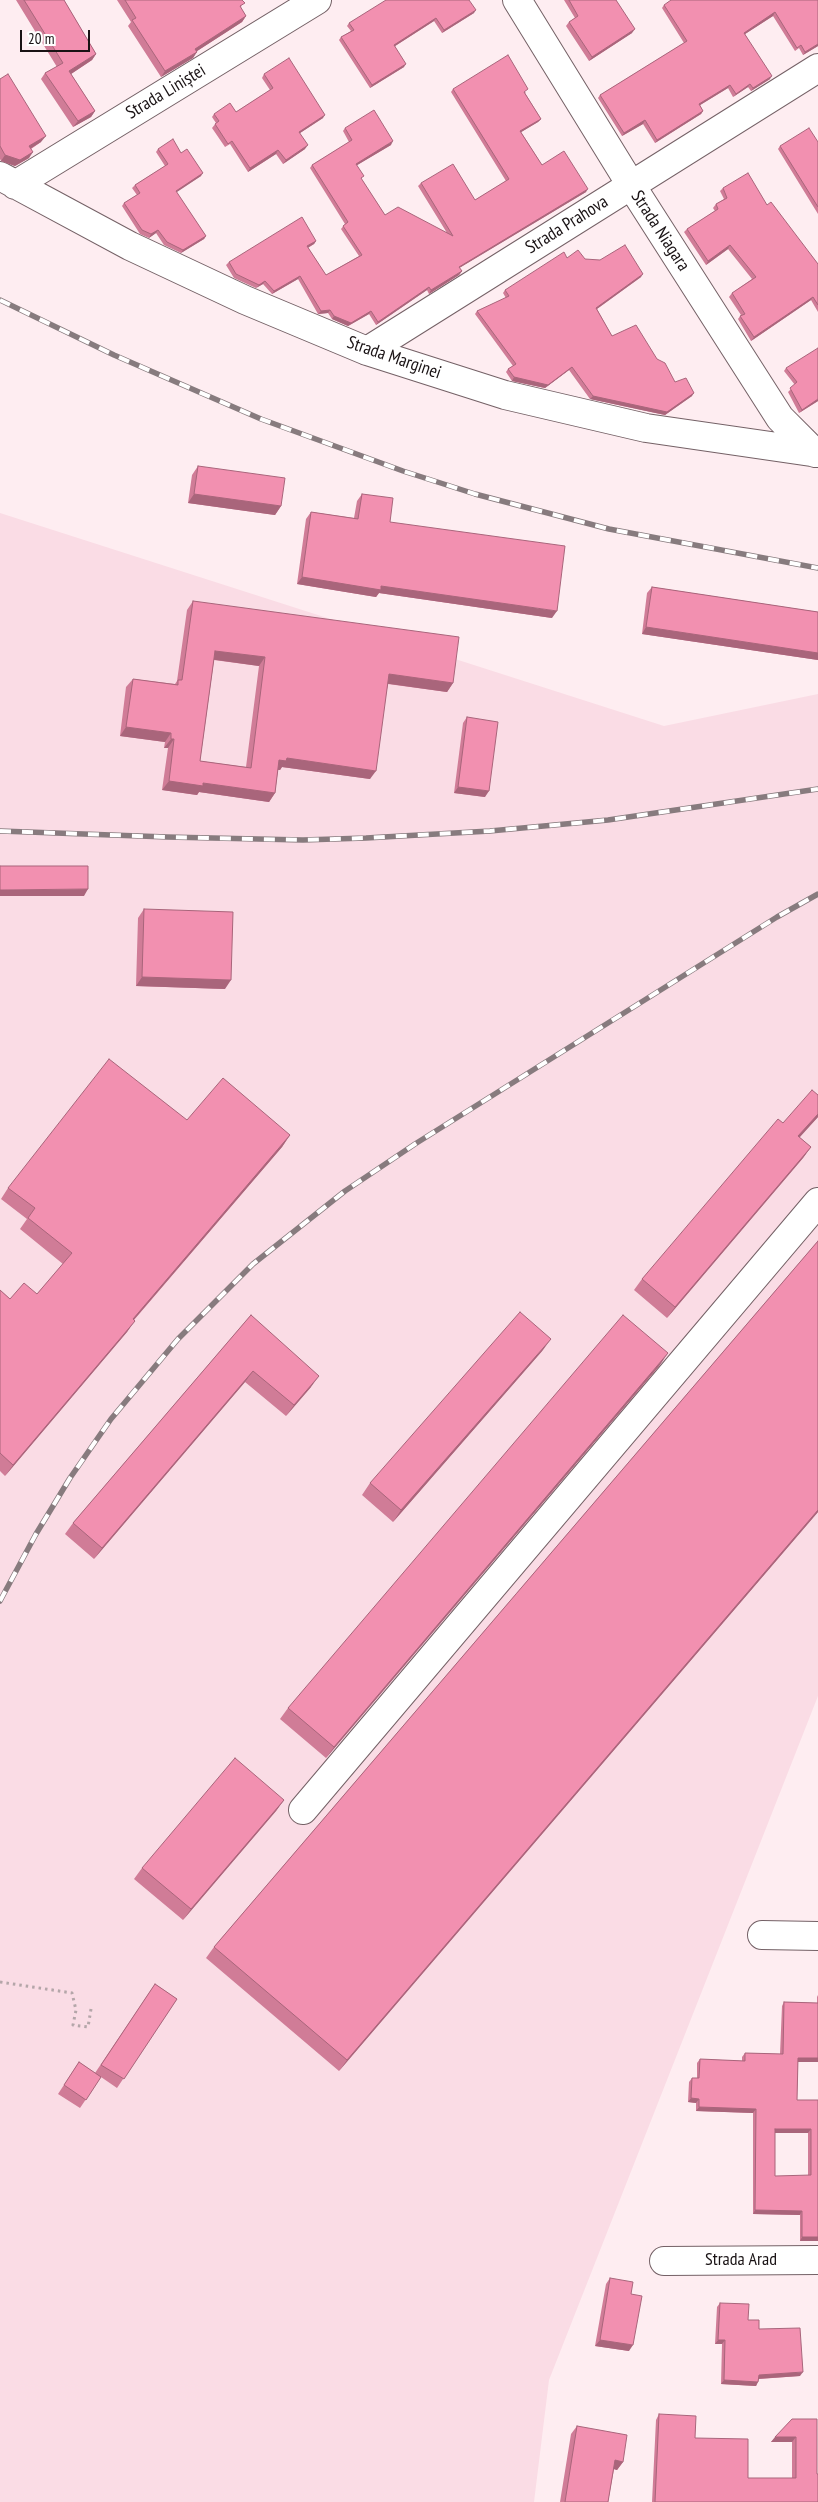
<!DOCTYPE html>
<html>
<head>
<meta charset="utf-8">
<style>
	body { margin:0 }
	#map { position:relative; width:818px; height:2502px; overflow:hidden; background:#feedf1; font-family:"PT Sans Narrow",sans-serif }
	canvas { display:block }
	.scale { position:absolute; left:20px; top:30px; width:70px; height:22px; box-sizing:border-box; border:2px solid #191214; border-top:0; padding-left:6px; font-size:15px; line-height:18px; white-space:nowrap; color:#191214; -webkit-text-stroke:4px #fff; paint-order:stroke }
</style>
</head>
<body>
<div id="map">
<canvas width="818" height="2502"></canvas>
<div class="scale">20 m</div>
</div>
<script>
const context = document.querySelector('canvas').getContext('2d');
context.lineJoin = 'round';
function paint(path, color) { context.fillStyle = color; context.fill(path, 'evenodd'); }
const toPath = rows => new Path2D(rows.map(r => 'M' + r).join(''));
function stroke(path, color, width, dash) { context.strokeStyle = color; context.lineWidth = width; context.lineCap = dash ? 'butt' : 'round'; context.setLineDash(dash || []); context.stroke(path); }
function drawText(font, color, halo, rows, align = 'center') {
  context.font = font + ' "PT Sans Narrow",sans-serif'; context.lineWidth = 4.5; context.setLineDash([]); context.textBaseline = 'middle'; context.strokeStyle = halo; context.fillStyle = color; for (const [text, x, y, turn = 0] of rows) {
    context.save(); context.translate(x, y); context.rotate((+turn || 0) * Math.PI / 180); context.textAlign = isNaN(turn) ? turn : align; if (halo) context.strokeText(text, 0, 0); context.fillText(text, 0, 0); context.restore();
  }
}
paint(toPath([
	[0,513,664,726,818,694,818,1696,549,2380,534,2502,0,2502]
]), '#fadce5');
const minor = toPath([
	[517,0,631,185,780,418,815,453,818,451],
	[0,176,130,246,245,300,367,351,505,395,646,428,818,453],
	[15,185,317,0],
	[367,351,818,68],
	[303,1810,818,1202],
	[762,1935,818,1936],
	[664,2261,818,2260]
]);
stroke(minor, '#746166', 30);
stroke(toPath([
	[0,1982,72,1993,76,2010,73,2025,88,2027,91,2009]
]), '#b4a6a9', 3, [2.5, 4]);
stroke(minor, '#fff', 28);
const rail = toPath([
	[0,300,114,355,261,419,403,471,475,494,609,529,818,568],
	[0,831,167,837,303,840,366,838,490,831,608,820,818,789],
	[0,1601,36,1534,70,1478,111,1419,178,1339,253,1264,345,1191,415,1144,777,917,818,894]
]);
stroke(rail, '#877b7e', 5.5);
stroke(rail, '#fff', 4, [11]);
paint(toPath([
	[16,0,64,0,96,54,92,60,71,74,95,111,91,117,73,127,41,79,45,73,57,67],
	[117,0,242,0,241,8,246,16,242,22,197,51,193,58,161,77,128,26,131,22],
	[564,0,616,0,632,33,589,61,566,26,569,22,575,18],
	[818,0,818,46,803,55,799,48,795,51,773,16,745,34,770,79,751,91,748,87,733,97,728,88,700,105,703,111,701,114,655,143,643,124,622,136,598,98,600,95,684,43,662,8,664,5],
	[474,13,442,33,434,21,395,46,404,67,370,88,339,40,341,37,351,31,347,26,349,23],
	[264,74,323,118,300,133,305,149,283,164,276,154,248,172,230,144,225,147,212,128,216,123,212,117,214,114,236,112,270,90,262,78],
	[0,79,41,142,31,149,29,158,15,166,1,161,0,159],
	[453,89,526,92,525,93,541,119,538,122,521,132,542,165,586,192,459,268,462,271,459,275,429,294,427,290,376,325,369,314,348,326,332,319,328,313,318,314,298,279,272,294,263,284,256,288,234,278,226,265,229,262,316,241,314,244,308,248,326,275,359,256,341,229,345,224,310,168,312,165,349,142,343,131,345,128,391,145,357,165,361,179,385,215,447,233,418,186,421,183,475,200,506,181,451,92],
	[818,142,818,214,778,149,780,146],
	[158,149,181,153,201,176,176,192,206,236,204,239,181,253,164,245,156,233,149,238,140,234,122,206,124,203,137,195,132,188,135,185,165,166,156,152],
	[723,188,767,205,818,264,818,312,811,300,751,341,738,319,741,315,729,297,732,293,752,279,728,249,706,265,684,232,687,229,715,211,713,208,716,204,724,199,720,191],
	[567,258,585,259,641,277,597,309,612,336,657,359,675,382,692,396,665,415,590,399,569,370,545,388,512,381,506,372,508,369,513,366,475,314,477,311,506,298,503,293,505,290],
	[786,368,818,401,799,413,788,392,795,385,784,371],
	[198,466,281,506,275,515,188,503,192,475],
	[362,494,390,522,552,618,379,593,376,597,297,584,306,519,311,512,354,518,357,501],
	[652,587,818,612,818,660,642,634,647,593],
	[193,601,453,683,447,692,388,684,370,779,282,767,280,770,278,770,275,793,269,802,199,792,197,795,162,790,168,748,164,748,165,742,120,736,126,687,133,679,175,684,177,681,187,610],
	[214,660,259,666,246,767,200,761],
	[467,717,485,797,454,793,463,723],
	[144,909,225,989,136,986,138,918],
	[818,1095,818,1117,799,1137,811,1147,803,1158,667,1318,634,1290,642,1279,783,1123],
	[187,1120,290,1135,282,1147,134,1320,127,1332,5,1476,0,1471,0,1290,10,1299,37,1294,63,1264,20,1229,27,1219,1,1199,8,1188],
	[818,1241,818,1512,339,2071,206,1958,214,1947],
	[251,1315,311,1387,286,1416,245,1382,94,1559,65,1534,73,1523],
	[543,1350,393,1522,362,1495,370,1483],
	[660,1365,326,1758,280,1719,288,1708],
	[284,1800,276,1811,183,1920,134,1879,142,1868],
	[155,1984,177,1999,117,2088,101,2077,80,2108,58,2094,79,2062,95,2073],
	[818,1995,818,2062,798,2062,797,2100,818,2100,818,2241,800,2241,800,2215,753,2214,753,2113,696,2111,696,2103,688,2102,689,2082,692,2078,697,2078,697,2063,700,2059,742,2061,742,2057,745,2053,780,2054,782,2006,784,2002,817,2003,817,1997],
	[775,2133,808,2133,808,2176,775,2176],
	[610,2278,631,2294,629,2351,595,2346,606,2284],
	[720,2303,748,2320,759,2329,800,2376,759,2379,756,2386,721,2384,722,2344,715,2344,717,2307],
	[659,2414,695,2438,748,2478,792,2478,792,2442,771,2442,792,2419,817,2474,818,2502,652,2502,656,2420],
	[577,2426,623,2462,617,2470,614,2469,608,2502,560,2502,571,2434]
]), '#d07c97');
paint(toPath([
	[476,10,474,13,442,33,444,30],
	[775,12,773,16,742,36,744,33],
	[246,16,242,22,191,55,195,49],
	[436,18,434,21,392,48,394,45],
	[635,29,632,33,589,61,592,57],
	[818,44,818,46,803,55,805,52],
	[197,52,193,58,161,77,165,71],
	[96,54,92,60,65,78,69,71],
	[406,64,404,67,370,88,372,85],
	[772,76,770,79,751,91,753,88],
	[750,84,748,87,733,97,736,94],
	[730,85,728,88,697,107,699,104],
	[95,111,91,117,73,127,78,121],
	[703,111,701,114,655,143,657,140],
	[325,115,323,118,297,135,299,132],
	[541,119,538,122,518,134,520,131],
	[645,120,643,124,622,136,624,133],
	[46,136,41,142,25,152,29,146],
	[393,141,391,145,354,167,356,164],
	[308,145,305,149,283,164,286,160],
	[278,150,276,154,248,172,250,168],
	[33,152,29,158,15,166,1,161,5,155],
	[203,173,201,176,174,194,176,191],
	[588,189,586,192,456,270,459,267],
	[158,230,156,233,149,238,151,234],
	[206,236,204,239,181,253,183,250],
	[316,241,314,244,305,249,307,246],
	[730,245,728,249,706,265,708,261],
	[462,271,459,275,429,294,431,290],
	[643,274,641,277,594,311,596,308],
	[300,276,298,279,272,294,274,291],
	[265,281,263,284,256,288,259,285],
	[429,287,427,290,376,325,378,322],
	[813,297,811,300,751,341,754,337],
	[330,310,328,313,318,314,321,311],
	[371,311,369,314,348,326,332,319,334,316],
	[572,367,569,370,545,388,512,381,514,377],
	[694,393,692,396,665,415,590,399,593,396],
	[818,399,818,401,799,413,802,410],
	[194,494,281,506,275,515,188,503],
	[302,577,381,586,557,611,552,618,379,593,376,597,297,584],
	[646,627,818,653,818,660,642,634],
	[215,651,265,657,259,666,209,659],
	[389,674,453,683,447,692,383,683],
	[126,727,171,733,165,742,120,736],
	[171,739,174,739,168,748,164,748],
	[287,758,376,771,370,779,282,767,280,770,273,769,279,760],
	[169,781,203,783,275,793,269,802,199,792,197,795,162,790],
	[458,787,489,791,485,797,454,793],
	[88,889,84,896,0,896,0,890],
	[142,977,231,980,225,989,136,986],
	[818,1114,818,1117,791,1147,798,1136],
	[290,1135,282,1147,125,1330,133,1319],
	[811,1147,803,1158,667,1318,675,1307],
	[135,1321,127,1332,5,1476,13,1465],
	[551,1339,543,1350,393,1522,401,1510],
	[668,1353,660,1365,326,1758,334,1747],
	[253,1371,245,1382,94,1559,102,1548],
	[319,1376,311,1387,286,1416,294,1405],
	[818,1510,818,1512,339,2071,347,2060],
	[284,1800,276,1811,183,1920,191,1909],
	[798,2058,818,2058,818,2062,795,2062],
	[691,2098,699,2099,696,2103,688,2102],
	[699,2107,756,2109,753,2113,696,2111],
	[775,2129,811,2129,808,2133,772,2133],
	[755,2210,802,2211,800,2215,753,2214],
	[802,2237,818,2237,818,2241,800,2241],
	[600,2340,633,2345,629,2351,595,2346],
	[718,2340,725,2340,722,2344,715,2344],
	[803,2372,800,2376,756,2379,759,2375],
	[724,2380,758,2382,756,2386,721,2384],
	[775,2437,796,2437,792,2442,771,2442],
	[615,2460,623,2462,617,2470,610,2468]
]), '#a9657b');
const building = toPath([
	[24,0,64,0,96,54,69,71,95,111,78,121,45,73,63,63,24,0],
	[125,0,242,0,245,3,240,6,246,16,195,49,197,52,165,71,132,20,136,18,125,0],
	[386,0,469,0,476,10,444,30,436,18,394,45,406,64,372,85,341,37,354,30,349,23,386,0],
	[569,0,616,0,635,29,592,57,569,22,578,16,569,0],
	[671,0,818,0,818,44,805,52,801,45,797,48,775,12,744,33,772,76,753,88,750,84,736,94,730,85,699,104,703,111,657,140,645,120,624,133,600,95,687,41,664,5,671,0],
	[508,55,528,89,524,92,541,119,520,131,542,165,564,151,588,189,459,267,462,271,431,290,429,287,378,322,371,311,351,323,334,316,330,310,321,311,300,276,274,291,265,281,259,285,236,274,229,262,302,217,316,241,307,246,326,275,362,255,343,226,348,222,312,165,352,140,345,128,374,110,393,141,356,164,364,176,361,178,385,215,398,207,453,236,421,183,453,164,475,200,509,179,453,89,508,55],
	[289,58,325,115,299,132,308,145,286,160,278,150,250,168,232,141,228,144,215,124,219,121,214,114,230,103,236,112,273,88,264,74,289,58],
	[8,74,46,136,29,146,33,152,20,160,5,155,0,146,0,79,8,74],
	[809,128,818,142,818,207,780,146,809,128],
	[173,139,181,153,187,149,203,173,176,191,206,236,183,250,167,242,158,230,151,234,142,230,124,203,140,193,135,185,168,164,158,149,173,139],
	[748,173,767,205,771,202,818,264,818,305,813,297,754,337,740,316,745,314,732,293,756,277,730,245,708,261,687,229,718,209,716,204,727,198,723,188,748,173],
	[625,245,643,274,596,308,612,336,636,325,657,359,665,363,675,382,686,378,694,393,667,412,593,396,572,367,548,385,514,377,508,369,516,364,477,311,509,296,505,290,564,252,567,258,578,250,585,259,600,260,625,245],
	[818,348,818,399,802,410,790,388,797,382,786,368,818,348],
	[198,466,285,478,281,506,194,494,198,466],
	[362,494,393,498,390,522,565,546,557,611,381,586,381,590,302,577,311,512,358,519,362,494],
	[652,587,818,612,818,653,646,627,652,587],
	[193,601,459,637,453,683,389,674,376,771,287,758,286,761,279,760,275,793,203,783,203,786,169,781,174,739,171,739,171,733,126,727,133,679,178,685,178,680,182,680,193,601],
	[215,651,265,657,251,768,200,761,215,651],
	[467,717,498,722,489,791,458,787,467,717],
	[0,866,88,866,88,889,0,890,0,866],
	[144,909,233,912,231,980,142,977,144,909],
	[109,1059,187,1120,223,1078,290,1135,133,1319,135,1321,13,1465,0,1453,0,1290,10,1299,24,1283,37,1294,72,1253,28,1218,35,1208,8,1188,109,1059],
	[812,1090,818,1095,818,1114,798,1136,811,1147,675,1307,642,1279,778,1119,783,1123,812,1090],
	[818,1241,818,1510,347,2060,214,1947,818,1241],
	[520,1312,551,1339,401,1510,370,1483,520,1312],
	[251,1315,319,1376,294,1405,253,1371,102,1548,73,1523,251,1315],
	[623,1315,668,1353,334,1747,288,1708,623,1315],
	[235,1758,284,1800,191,1909,142,1868,235,1758],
	[155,1984,177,1999,124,2079,101,2065,155,1984],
	[784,2002,818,2003,818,2058,798,2058,797,2100,818,2100,818,2237,802,2237,802,2211,755,2210,756,2109,699,2107,699,2099,691,2098,692,2078,699,2078,700,2059,745,2061,745,2053,783,2054,784,2002],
	[775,2129,811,2129,811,2175,775,2176,775,2129],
	[79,2062,101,2077,86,2100,64,2085,79,2062],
	[610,2278,633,2282,631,2294,642,2296,633,2345,600,2340,610,2278],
	[720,2303,749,2304,748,2320,759,2320,759,2329,800,2328,803,2372,759,2375,758,2382,724,2380,725,2340,718,2340,720,2303],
	[659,2414,696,2416,695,2438,748,2439,748,2478,796,2478,796,2437,775,2437,792,2419,817,2419,817,2474,818,2474,818,2502,655,2502,659,2414],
	[577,2426,627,2435,623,2462,615,2460,608,2502,565,2502,577,2426]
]);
paint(building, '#f290b0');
stroke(building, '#a9657b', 1);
drawText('18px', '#191214', '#fff', [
	["Strada Liniștei",166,92,-31],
	["Strada Prahova",567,225,-32],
	["Strada Niagara",660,231,57],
	["Strada Marginei",394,358,19],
	["Strada Arad",741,2260]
]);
</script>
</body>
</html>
